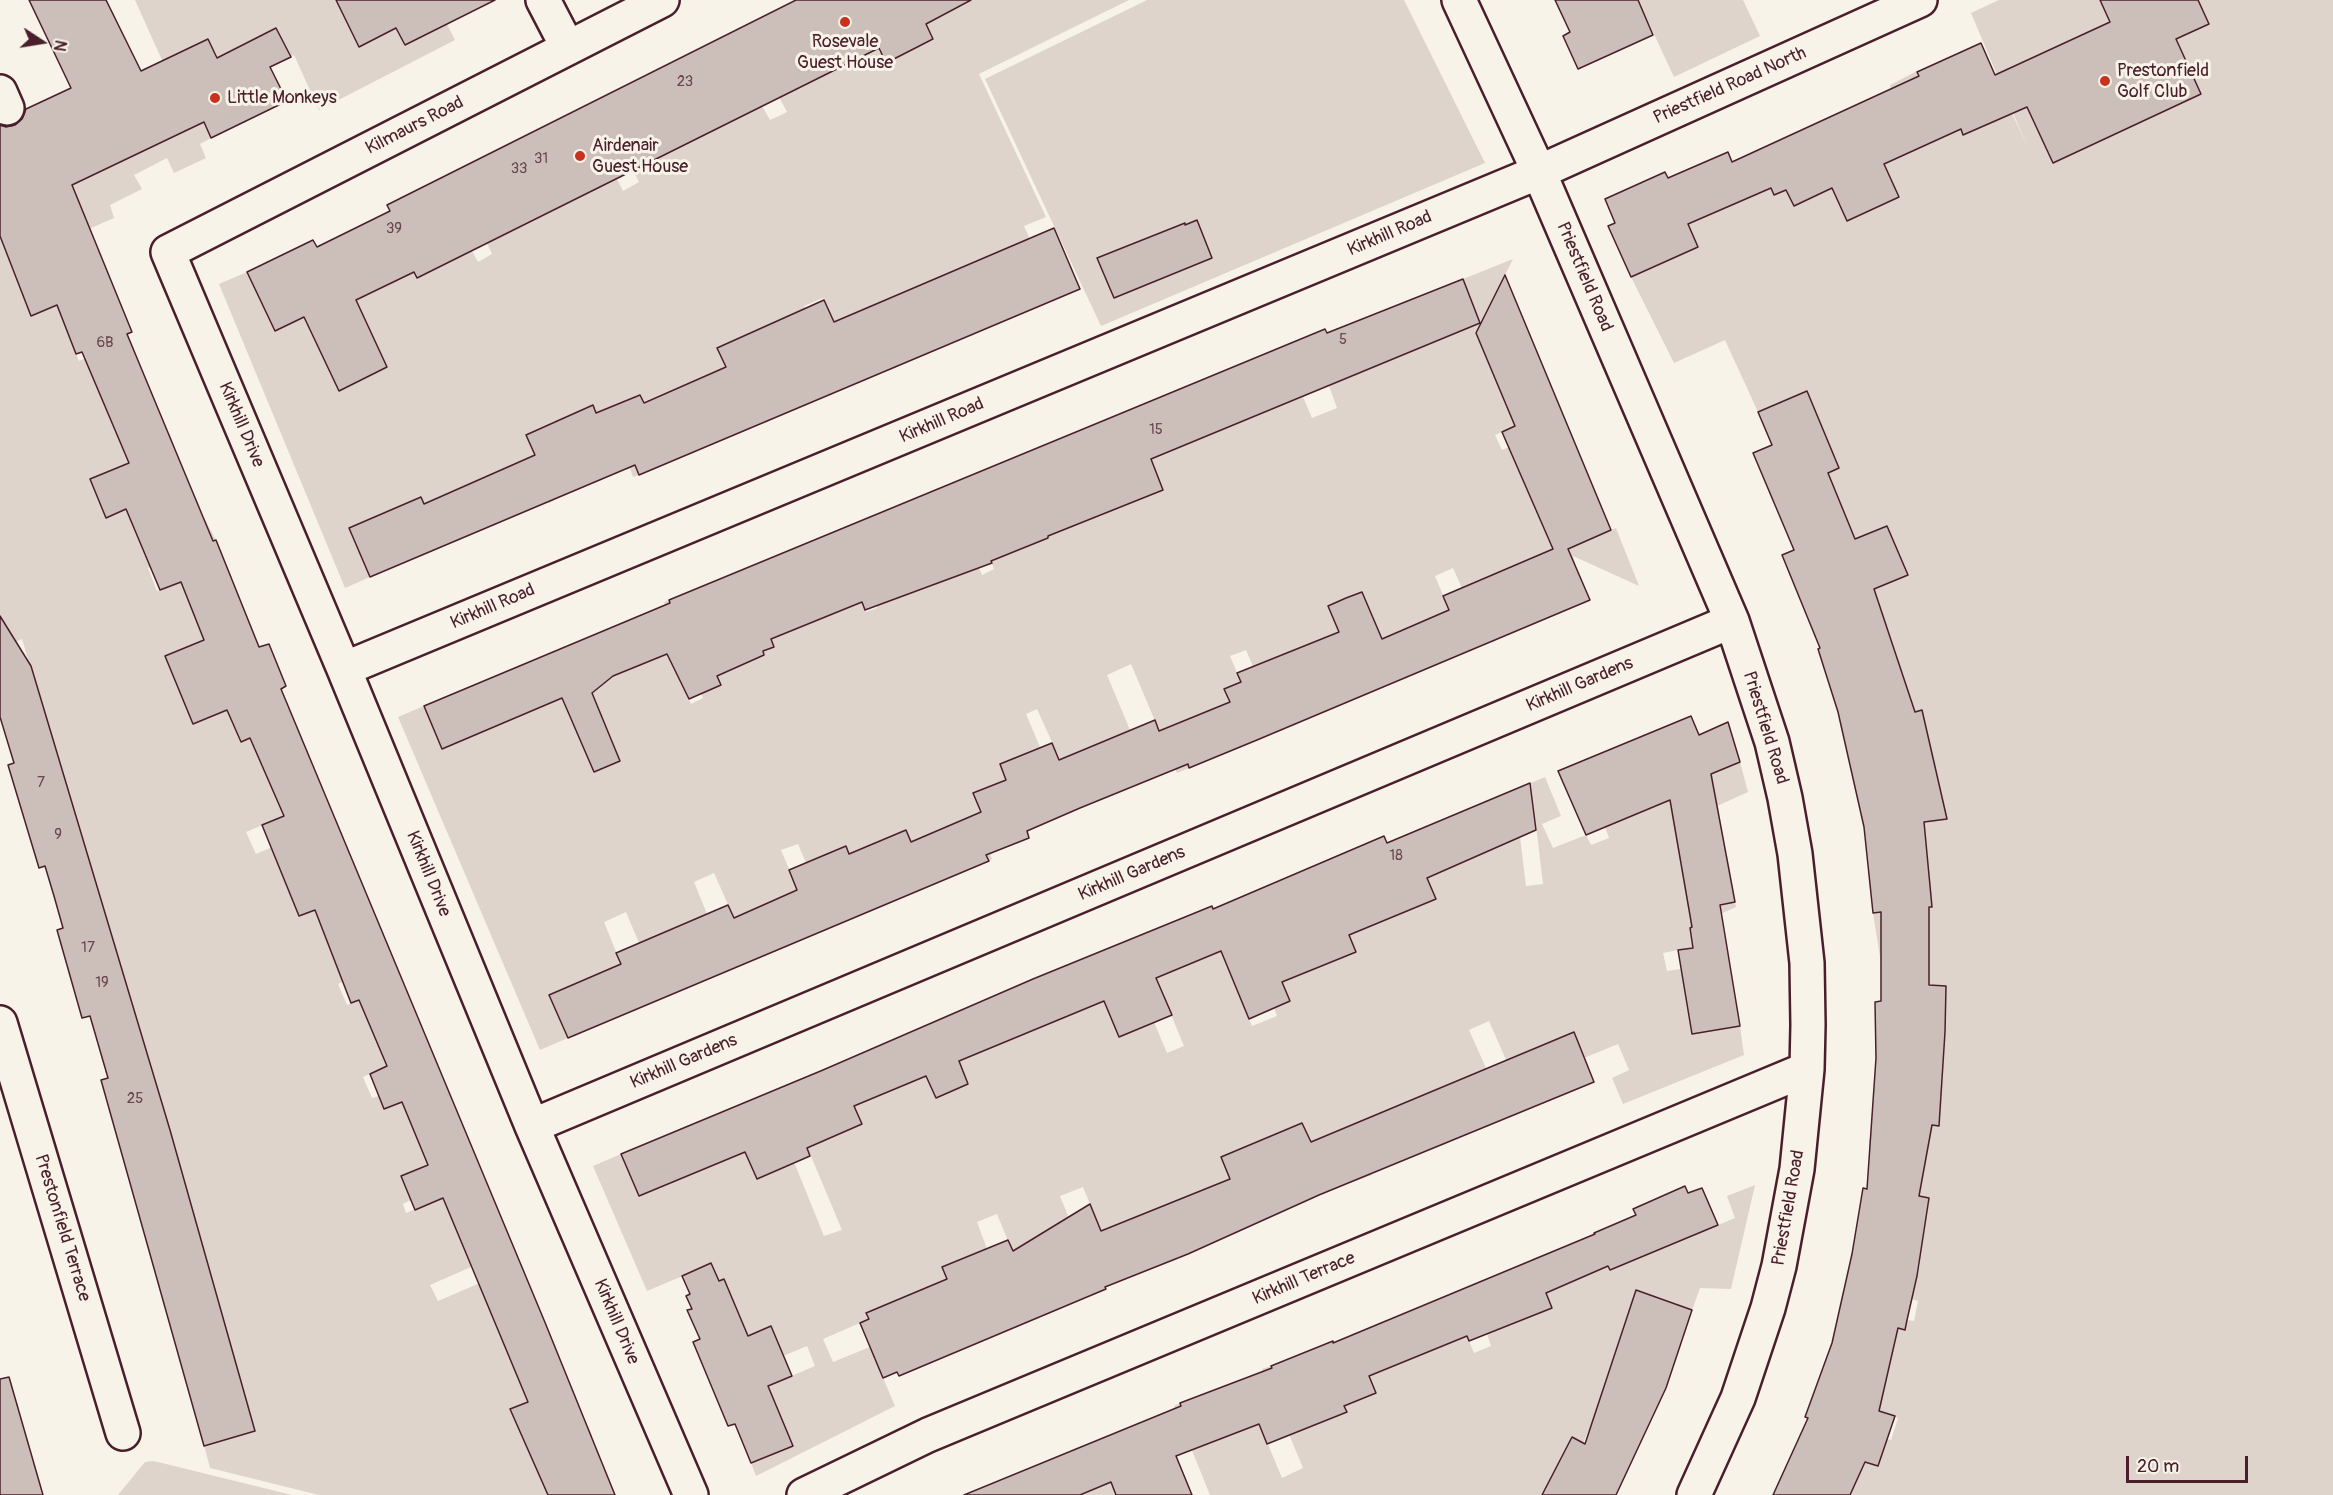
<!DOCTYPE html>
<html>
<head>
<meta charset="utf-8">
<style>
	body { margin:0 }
	#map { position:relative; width:2333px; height:1495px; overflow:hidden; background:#f7f3e8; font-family:Pangolin,sans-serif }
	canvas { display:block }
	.north { position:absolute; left:12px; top:12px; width:60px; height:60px; -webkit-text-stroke:4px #f7f3e8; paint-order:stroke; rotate:102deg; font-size:16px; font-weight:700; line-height:24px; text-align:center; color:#4a1f2b }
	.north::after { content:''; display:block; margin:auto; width:21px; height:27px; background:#4a1f2b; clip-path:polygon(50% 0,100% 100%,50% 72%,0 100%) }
	.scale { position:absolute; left:2126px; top:1456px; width:122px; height:27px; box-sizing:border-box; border:3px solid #4a1f2b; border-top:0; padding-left:8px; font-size:18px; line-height:21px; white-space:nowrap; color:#4a1f2b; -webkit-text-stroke:4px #f7f3e8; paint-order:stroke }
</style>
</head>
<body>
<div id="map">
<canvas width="2333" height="1495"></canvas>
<div class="north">N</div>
<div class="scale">20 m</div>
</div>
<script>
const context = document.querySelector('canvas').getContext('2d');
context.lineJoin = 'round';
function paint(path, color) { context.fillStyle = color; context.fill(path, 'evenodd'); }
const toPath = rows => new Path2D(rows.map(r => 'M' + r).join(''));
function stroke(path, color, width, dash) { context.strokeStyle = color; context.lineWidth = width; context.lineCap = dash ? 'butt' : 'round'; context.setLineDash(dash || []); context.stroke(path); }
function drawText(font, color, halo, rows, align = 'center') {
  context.font = font + ' Pangolin,sans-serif'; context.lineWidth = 6; context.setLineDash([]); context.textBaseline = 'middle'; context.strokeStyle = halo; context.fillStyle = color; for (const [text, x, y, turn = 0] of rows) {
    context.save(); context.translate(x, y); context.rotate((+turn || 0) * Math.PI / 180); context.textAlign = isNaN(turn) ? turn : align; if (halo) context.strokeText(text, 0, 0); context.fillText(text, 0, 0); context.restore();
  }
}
paint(toPath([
	[135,0,336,0,340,7,385,5,347,24,359,47,396,28,406,45,447,24,455,40,319,110,294,55,291,57,276,28,218,58,208,39,172,56,211,138,200,144,206,158,174,173,167,158,134,175,142,189,110,205,114,218,91,228,92,233,12,267,31,315,57,305,79,361,130,340,134,349,89,368,117,434,142,444,169,433,174,445,90,479,106,517,126,509,145,556,186,539,201,512,216,540,148,568,157,591,181,582,199,628,244,610,249,621,165,656,193,724,262,696,266,708,232,723,240,742,294,719,299,732,256,751,284,816,246,832,256,854,336,820,342,834,292,854,322,929,350,978,338,984,347,1005,359,1000,387,1066,363,1077,372,1098,379,1096,384,1109,402,1102,450,1096,454,1103,410,1120,428,1164,401,1176,411,1200,403,1204,406,1213,486,1180,446,1205,471,1267,430,1285,438,1301,522,1265,525,1273,482,1292,509,1358,553,1340,559,1357,517,1375,528,1402,511,1409,529,1452,588,1426,592,1436,551,1495,319,1495,210,1468,204,1445,255,1430,170,1130,22,639,0,650,7,628,0,616,0,217,192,127],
	[971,0,1129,0,979,74,1046,217,1024,226,1030,239,834,322,823,298,804,306,815,330,717,348,726,367,643,402,640,395,626,401,639,475,633,477,630,468,621,471,593,406,527,434,554,500,549,503,547,501,456,490,474,533,442,546,421,497,349,528,370,577,345,588,219,284,247,272,276,331,327,306,340,390,387,367,356,300,402,278,400,244,417,278,472,251,478,262,492,254,487,243,543,216,525,181,546,173,563,206,617,179,623,191,639,182,633,170,762,106,770,120,779,116,787,112,779,97,878,47,886,62,934,40,926,23],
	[1147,0,1404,0,1485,163,1101,326,985,79],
	[1638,0,1743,0,1760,36,1674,77],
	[1999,0,2333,0,2333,1495,1850,1495,1865,1461,1878,1466,1887,1439,1891,1440,1898,1418,1873,1409,1885,1374,1828,1354,1831,1344,1891,1361,1898,1328,1907,1320,1914,1321,1918,1301,1912,1299,1920,1264,1912,1262,1889,1228,1924,1233,1929,1198,1919,1196,1925,1162,1869,1148,1869,1139,1897,1140,1898,1123,1938,1125,1883,1044,1875,1043,1876,1032,1945,1032,1946,986,1929,985,1881,963,1873,913,1932,907,1865,831,1946,818,1922,710,1915,712,1887,626,1852,615,1812,629,1807,617,1908,575,1887,526,1846,542,1850,527,1838,498,1810,480,1839,467,1807,392,1758,412,1725,340,1674,363,1631,277,1698,247,1683,211,1765,174,1774,195,1786,190,1794,205,1847,181,1852,192,1837,199,1847,221,1899,197,1872,182,1891,89,1890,85,1917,71,1923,85,1954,114,1963,135,2012,113,2027,146,1971,13],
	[1513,259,1494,297,1516,426,1495,435,1502,450,1566,424,1586,541,1616,528,1639,586,1573,556,1578,573,1470,606,1453,568,1435,576,1451,614,1443,613,1377,641,1373,616,1362,592,1346,598,1348,653,1327,661,1319,640,1294,650,1280,729,1246,650,1230,656,1242,685,1234,685,1224,689,1230,702,1172,725,1189,768,1177,773,1131,664,1107,675,1130,730,1059,760,1026,754,1000,764,1006,780,974,793,997,851,990,854,992,859,989,861,970,817,855,867,845,846,829,853,837,874,815,884,798,844,781,850,816,933,793,893,727,921,730,909,714,873,694,882,707,914,639,943,626,912,604,922,621,964,550,995,568,1038,540,1050,398,717,424,706,561,698,573,725,600,714,572,644,586,638,603,680,682,647,664,602,669,600,701,677,721,685,715,671,753,655,756,659,764,656,763,651,771,639,861,602,866,612,877,608,873,597,922,589,934,585,973,554,982,575,994,569,986,549,1048,538,1043,526,1090,506,1095,518,1105,514,1100,502,1147,482,1153,494,1162,490,1143,443,1165,453,1303,397,1312,418,1337,408,1329,386,1480,322,1463,279],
	[691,669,703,698,691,704,677,675],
	[1037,709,1052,742,1040,747,1026,714],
	[1614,749,1632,793,1710,759,1716,772,1740,762,1748,792,1675,825,1689,910,1735,902,1736,907,1690,928,1693,947,1663,953,1667,971,1681,969,1692,1034,1740,1026,1744,1055,1623,1104,1612,1078,1629,1070,1618,1044,1584,1058,1573,1032,1513,1057,1534,1107,1528,1110,1489,1021,1469,1030,1486,1068,1432,1091,1447,1128,1440,1131,1446,1144,1431,1149,1411,1100,1351,1125,1372,1175,1350,1183,1330,1134,1311,1142,1302,1123,1275,1135,1283,1154,1269,1161,1289,1209,1283,1211,1263,1165,1250,1171,1240,1149,1221,1157,1230,1179,1190,1196,1210,1244,1188,1254,1168,1205,1107,1228,1126,1278,1121,1281,1083,1187,1060,1196,1079,1243,1070,1246,1064,1233,1055,1228,1048,1230,1041,1237,1039,1243,1045,1256,1026,1265,1046,1314,1039,1316,997,1214,977,1222,996,1273,977,1281,966,1257,942,1267,958,1309,947,1314,962,1349,952,1354,928,1299,899,1311,895,1301,867,1313,873,1328,864,1332,860,1323,823,1339,833,1362,870,1347,895,1406,756,1476,751,1463,792,1445,768,1386,815,1366,807,1346,719,1383,716,1379,781,1350,771,1326,748,1336,724,1279,719,1281,711,1264,647,1291,593,1166,621,1154,640,1196,705,1168,687,1126,699,1122,717,1163,745,1151,757,1178,794,1162,824,1236,842,1230,782,1087,786,1085,804,1126,838,1112,846,1131,862,1124,854,1105,887,1091,869,1050,875,1047,893,1089,926,1076,936,1097,968,1084,941,1019,963,1009,982,1052,1063,1017,1046,975,1054,972,1072,1014,1104,1000,1119,1036,1154,1022,1167,1053,1184,1046,1139,937,1145,934,1163,975,1221,951,1252,1026,1277,1016,1274,1008,1290,1001,1275,966,1259,973,1230,902,1235,900,1253,943,1319,915,1337,960,1356,952,1320,863,1342,853,1372,925,1435,899,1427,878,1445,870,1433,841,1438,839,1432,824,1437,822,1455,864,1520,837,1526,886,1543,884,1531,783,1545,777,1561,816,1542,824,1553,848,1586,835,1591,845,1609,838,1605,827,1631,816,1604,752],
	[1755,1185,1731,1289,1700,1288,1692,1310,1665,1300,1660,1316,1630,1306,1603,1388,1617,1391,1602,1402,1583,1443,1572,1437,1623,1480,1619,1489,1584,1472,1542,1495,1210,1495,1174,1406,1180,1403,1197,1448,1259,1423,1282,1478,1303,1468,1262,1369,1271,1366,1290,1416,1346,1412,1340,1396,1357,1401,1376,1393,1352,1334,1360,1331,1378,1373,1458,1339,1461,1321,1474,1353,1491,1346,1487,1334,1552,1308,1532,1259,1552,1251,1568,1284,1585,1276,1571,1244,1594,1234,1611,1270,1735,1218,1727,1196],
	[1094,1441,1116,1495,1080,1495,1088,1491,1071,1450],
	[152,1461,162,1463,292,1495,118,1495,145,1462]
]), '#ded4cc');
const building = toPath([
	[29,0,106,0,141,71,208,39,217,58,276,28,291,57,270,67,287,101,211,138,204,122,72,185,132,332,127,334,213,541,216,540,259,647,269,644,286,686,281,689,544,1320,615,1495,548,1495,510,1409,528,1402,443,1198,415,1210,401,1176,428,1165,402,1102,384,1109,370,1074,387,1066,359,1000,351,1003,315,910,299,916,262,825,284,816,250,738,241,742,227,710,193,724,165,656,204,640,181,582,160,590,126,509,106,518,90,479,129,463,82,352,76,354,57,305,31,316,0,236,0,125,6,127,15,125,22,119,26,109,71,88,29,0],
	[336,0,495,0,405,45,396,28,359,47,336,0],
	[796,0,971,0,926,24,933,39,886,63,879,48,417,278,414,272,356,300,387,367,339,391,304,317,275,331,247,272,313,240,317,247,390,211,387,205,796,0],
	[1555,0,1638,0,1653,35,1578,69,1563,36,1570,32,1555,0],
	[2100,0,2198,0,2209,24,2176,39,2201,94,2053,163,2027,107,1963,135,1961,129,1884,164,1899,197,1847,221,1832,188,1794,206,1786,190,1774,195,1771,188,1688,224,1698,247,1631,277,1608,226,1615,223,1605,199,1665,172,1668,178,1728,152,1732,162,1919,76,1917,72,1981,43,1995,75,2110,22,2100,0],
	[1197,220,1212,258,1114,298,1097,258,1185,223,1185,225,1197,220],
	[1054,228,1080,289,639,475,635,465,370,577,349,528,421,497,424,504,535,455,526,435,593,405,596,413,640,395,644,403,726,367,717,348,824,300,834,322,1054,228],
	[1505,275,1611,530,1568,549,1590,600,1257,740,1189,768,1188,764,1080,808,1027,831,1029,838,986,855,989,861,568,1038,549,995,621,964,616,953,728,905,734,918,797,890,789,870,846,846,849,854,906,830,911,842,981,812,973,793,1006,780,1000,764,1052,743,1059,760,1155,720,1159,731,1230,702,1224,689,1241,682,1237,673,1339,632,1328,606,1346,598,1362,592,1382,639,1449,610,1443,596,1553,549,1502,432,1515,426,1476,333,1505,275],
	[1463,279,1480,323,1151,459,1163,490,1048,536,1048,538,991,561,992,563,865,610,862,602,771,639,774,647,763,651,764,655,717,676,721,685,689,699,667,654,613,676,592,693,620,761,594,772,562,698,442,749,424,706,670,603,669,600,1105,420,1325,329,1327,333,1463,279],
	[1807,391,1839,468,1828,473,1855,539,1887,526,1908,575,1874,589,1915,712,1922,710,1947,819,1924,822,1932,907,1929,907,1929,985,1946,986,1945,1032,1939,1126,1932,1125,1919,1196,1929,1198,1917,1276,1907,1320,1905,1330,1898,1328,1879,1411,1895,1416,1878,1466,1865,1462,1850,1495,1773,1495,1808,1418,1805,1417,1832,1343,1852,1254,1863,1188,1867,1189,1876,1058,1875,1002,1881,1001,1881,912,1873,913,1864,827,1838,712,1818,649,1820,648,1782,555,1794,550,1753,453,1772,445,1758,412,1807,391],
	[0,616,31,666,170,1130,255,1431,204,1446,101,1080,108,1078,90,1016,82,1018,57,930,63,928,54,896,45,866,39,868,8,765,14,763,0,717,0,616],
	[1691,716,1699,735,1728,722,1740,762,1711,774,1735,902,1720,905,1740,1026,1692,1034,1678,950,1693,948,1690,928,1692,927,1670,800,1586,835,1558,771,1691,716],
	[1530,783,1536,830,1427,878,1436,899,1349,935,1356,952,1282,982,1290,1001,1249,1019,1221,951,1156,978,1172,1015,1119,1037,1104,1001,959,1061,968,1084,936,1098,926,1076,854,1106,862,1124,807,1148,810,1156,757,1179,745,1152,639,1196,621,1154,823,1070,1033,979,1212,906,1213,909,1384,836,1387,843,1530,783],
	[1574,1032,1594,1082,1319,1195,1188,1254,1105,1287,1106,1289,899,1376,897,1372,883,1378,860,1323,869,1319,866,1313,947,1279,942,1267,1008,1240,1013,1251,1090,1204,1101,1231,1230,1179,1221,1157,1302,1123,1311,1142,1574,1032],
	[1685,1186,1688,1193,1702,1188,1718,1225,1610,1270,1608,1266,1546,1293,1552,1308,1469,1341,1467,1336,1369,1376,1376,1393,1344,1406,1347,1412,1267,1444,1259,1424,1176,1456,1192,1495,1116,1495,1111,1482,1080,1495,964,1495,1181,1406,1180,1403,1272,1368,1271,1366,1333,1341,1333,1343,1595,1234,1594,1233,1636,1215,1633,1209,1685,1186],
	[711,1263,719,1281,724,1279,748,1336,771,1326,792,1376,768,1386,793,1446,751,1463,735,1424,728,1426,693,1342,700,1339,687,1310,692,1309,686,1296,690,1294,682,1276,711,1263],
	[1636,1290,1692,1310,1666,1388,1616,1495,1542,1495,1572,1437,1585,1444,1636,1290],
	[9,1377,43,1495,0,1495,0,1379,9,1377]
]);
paint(building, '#ccbfb9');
stroke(building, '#4a1f2b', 1.5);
const minor = toPath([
	[543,0,568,48],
	[662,0,168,252,344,669,532,1126,691,1495],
	[1459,0,1539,172,1732,621,1772,742,1785,798,1795,854,1807,963,1808,1025,1807,1069,1797,1169,1779,1266,1768,1308,1738,1398,1694,1495],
	[0,92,7,108],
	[344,669,1539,172,1920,0],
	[0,1023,123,1433],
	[532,1126,1732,621],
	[804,1495,928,1435,1807,1069]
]);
stroke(minor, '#4a1f2b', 38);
stroke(minor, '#f7f3e8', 33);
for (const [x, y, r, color] of [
	[845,22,6,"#c8321e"],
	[2105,81,6,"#c8321e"],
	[215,98,6,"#c8321e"],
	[580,156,6,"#c8321e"]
]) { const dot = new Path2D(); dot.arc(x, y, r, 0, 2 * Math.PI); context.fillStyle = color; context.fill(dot); stroke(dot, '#f7f3e8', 2); }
drawText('15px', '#6a474e', null, [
	["23",685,82],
	["31",541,159],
	["33",519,169],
	["39",394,229],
	["5",1343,340],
	["6B",105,343],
	["15",1156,430],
	["7",41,783],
	["9",58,835],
	["18",1396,856],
	["17",88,948],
	["19",102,983],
	["25",135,1099]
]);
drawText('18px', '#4a1f2b', '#f7f3e8', [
	["Rosevale",845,42,"center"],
	["Guest House",845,63,"center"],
	["Prestonfield",2117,71],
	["Golf Club",2117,92],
	["Little Monkeys",227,98],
	["Airdenair",592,146],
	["Guest House",592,167]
], 'left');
drawText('18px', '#4a1f2b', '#f7f3e8', [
	["Priestfield Road North",1730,86,-24],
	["Kilmaurs Road",415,126,-27],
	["Kirkhill Road",1390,234,-23],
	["Priestfield Road",1584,277,67],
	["Kirkhill Road",942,421,-23],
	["Kirkhill Drive",241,425,67],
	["Kirkhill Road",493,607,-23],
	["Kirkhill Gardens",1580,685,-23],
	["Priestfield Road",1765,728,73],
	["Kirkhill Drive",428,874,68],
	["Kirkhill Gardens",1132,874,-23],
	["Kirkhill Gardens",684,1062,-23],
	["Priestfield Road",1789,1208,-80],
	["Prestonfield Terrace",62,1228,73],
	["Kirkhill Terrace",1304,1279,-23],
	["Kirkhill Drive",616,1322,67]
]);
</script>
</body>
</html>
